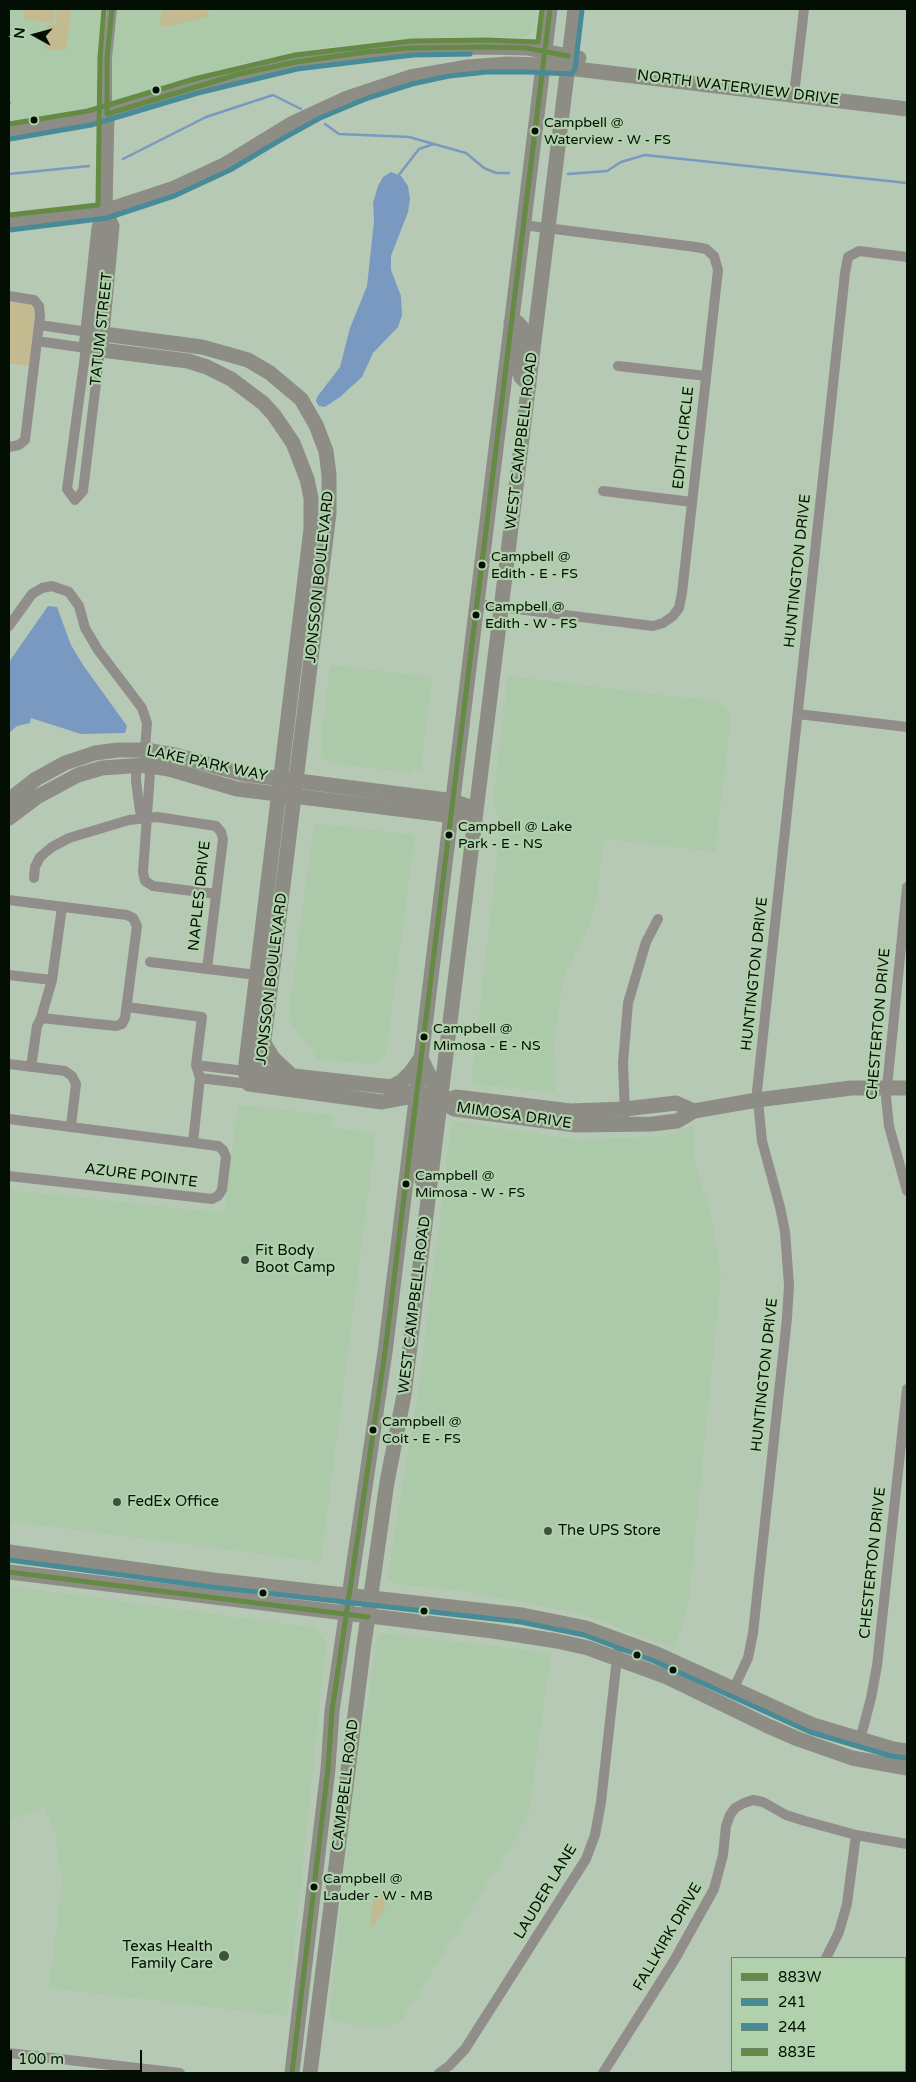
<!DOCTYPE html>
<html>
<head>
<meta charset="utf-8">
<style>
	body { margin:0 }
	#map { position:relative; width:916px; height:2082px; overflow:hidden; background:#b6c9b4; font-family:"Varela Round",sans-serif }
	canvas { display:block }
	.frame { position:absolute; inset:0; border:10px solid #040f04; pointer-events:none }
	.legend { position:absolute; left:731px; top:1957px; width:175px; height:115px; box-sizing:border-box; background:#b0d1ac; border:1px solid #6b8369; margin:0; padding:6px 9px; list-style:none; font-size:15px; color:#040f04 }
	.legend li { display:flex; align-items:center; gap:10px; height:25px }
	.legend b { width:25px; border:1px solid #6b8369 }
	.north { position:absolute; left:10px; top:10px; width:50px; height:50px; -webkit-text-stroke:4px #b0d1ac; paint-order:stroke; rotate:277deg; font-size:14px; font-weight:700; line-height:20px; text-align:center; color:#040f04 }
	.north::after { content:''; display:block; margin:auto; width:18px; height:22px; background:#040f04; clip-path:polygon(50% 0,100% 100%,50% 72%,0 100%) }
	.scale { position:absolute; left:10px; top:2050px; width:132px; height:22px; box-sizing:border-box; border:2px solid #040f04; border-top:0; padding-left:6px; font-size:15px; line-height:18px; white-space:nowrap; color:#040f04; -webkit-text-stroke:4px #b0d1ac; paint-order:stroke }
</style>
</head>
<body>
<div id="map">
<canvas width="916" height="2082"></canvas>
<div class="frame"></div>
<ul class="legend">
<li><b style="height:6px;background:#648a44"></b>883W</li>
<li><b style="height:6px;background:#478a98"></b>241</li>
<li><b style="height:6px;background:#478a98"></b>244</li>
<li><b style="height:6px;background:#648a44"></b>883E</li>
</ul>
<div class="north">N</div>
<div class="scale">100 m</div>
</div>
<script>
const context = document.querySelector('canvas').getContext('2d');
context.lineJoin = 'round';
function paint(path, color) { context.fillStyle = color; context.fill(path, 'evenodd'); }
const toPath = rows => new Path2D(rows.map(r => 'M' + r).join(''));
function stroke(path, color, width, dash) { context.strokeStyle = color; context.lineWidth = width; context.lineCap = dash ? 'butt' : 'round'; context.setLineDash(dash || []); context.stroke(path); }
function drawText(font, color, halo, rows, align = 'center') {
  context.font = font + ' "Varela Round",sans-serif'; context.lineWidth = 4.5; context.setLineDash([]); context.textBaseline = 'middle'; context.strokeStyle = halo; context.fillStyle = color; for (const [text, x, y, turn = 0] of rows) {
    context.save(); context.translate(x, y); context.rotate((+turn || 0) * Math.PI / 180); context.textAlign = isNaN(turn) ? turn : align; if (halo) context.strokeText(text, 0, 0); context.fillText(text, 0, 0); context.restore();
  }
}
paint(toPath([
	[9,9,538,9,535,28,527,37,456,37,391,40,313,49,232,66,83,110,9,122],
	[330,665,432,677,421,770,411,769,410,773,333,763,327,761,322,756,321,742],
	[508,676,721,702,731,716,715,852,604,839,596,903,589,926,563,979,554,1044,556,1068,555,1093,471,1083,501,824,493,804],
	[314,823,415,835,386,1054,379,1062,371,1064,318,1059,288,1019],
	[238,1105,333,1115,331,1128,376,1133,321,1562,9,1521,9,1190,224,1213],
	[452,1121,578,1140,665,1136,694,1125,693,1154,713,1224,721,1277,688,1608,674,1648,582,1614,464,1591,397,1584,387,1579,419,1385],
	[9,1586,316,1628,326,1643,287,2016,49,1988,62,1883,56,1837,45,1807,9,1821],
	[382,1633,551,1653,529,1812,513,1843,401,2021,388,2027,363,2027,329,2020,357,1749,367,1709,376,1640]
]), '#accaa9');
paint(toPath([
	[24,9,55,9,53,23,24,19],
	[57,9,71,9,66,50,44,49,47,25,55,25],
	[161,9,207,9,209,16,165,27,161,26,160,23,162,15],
	[9,302,28,304,33,307,35,312,29,366,9,363],
	[374,1893,392,1895,372,1928,370,1927]
]), '#c3ba90');
paint(toPath([
	[391,172,401,176,408,186,410,199,408,212,391,256,391,270,401,296,402,315,398,327,373,353,362,377,340,397,325,407,319,406,316,401,317,397,340,367,350,328,367,286,374,221,373,203,378,186,383,177],
	[48,606,57,607,71,645,83,665,127,726,125,733,81,734,31,718,30,723,17,726,9,733,9,662]
]), '#7a99c1');
stroke(toPath([
	[9,104,10,103],
	[325,124,339,134,409,137,466,153,484,168,496,173,509,173],
	[123,159,206,117,273,95,301,109],
	[9,174,89,166],
	[568,174,607,171,621,162,645,155,907,183],
	[398,176,419,149,434,144]
]), '#7a99c1', 2.5);
stroke(toPath([
	[794,95,804,9],
	[107,114,107,58,112,9],
	[9,296,34,300,39,306,40,316,25,440,19,445,9,447],
	[39,325,88,332],
	[37,341,86,348,67,489,75,500,83,491,100,350],
	[618,366,706,376],
	[603,491,692,502],
	[477,604,653,626,663,623,673,616,679,608,682,593,718,270,714,256,706,249,696,247,523,225],
	[9,626,32,594,42,588,52,586,69,592,79,606,85,628,98,650,142,708,147,723,145,750],
	[798,714,907,727],
	[147,817,140,811,136,781,136,772,144,765,150,773,143,872,145,881,153,886,216,894],
	[34,878,35,867,40,857,52,847,69,838,129,820,157,817,216,826,221,832,223,839,207,969],
	[907,887,886,1097,889,1126,907,1191],
	[9,900,127,915,133,918,137,926,125,1018,122,1024,116,1026,41,1018],
	[150,962,257,975],
	[9,975,52,980],
	[127,1007,202,1017,196,1065,200,1078,193,1142],
	[9,1064,65,1071,72,1076,76,1084,71,1126],
	[196,1065,245,1071],
	[31,1067,37,1026,41,1018,52,980,62,907],
	[200,1078,249,1084],
	[625,1114,623,1063,628,1003,646,942,658,919],
	[9,1119,218,1146,223,1150,226,1157,222,1190,218,1196,212,1199,9,1176],
	[734,1688,748,1658,753,1633,787,1318,789,1285,785,1232,780,1207,762,1141,757,1091,845,273,848,257,859,251,907,257],
	[860,1740,871,1698,877,1666,907,1389],
	[826,1958,839,1932,847,1904,856,1835],
	[9,2053,180,2073],
	[439,2073,449,2066,465,2049,586,1859,595,1835,601,1802,619,1640],
	[603,2073,675,1959,714,1889,723,1855,726,1826,730,1815,735,1808,744,1803,753,1800,763,1802,786,1815,805,1821,856,1835,907,1844],
	[754,2073,756,2071]
]), '#918d8a', 10);
stroke(toPath([
	[107,114,105,211,99,228,86,348,188,361,207,367,231,379,263,403,274,415,293,443,307,479,311,498,311,529,245,1071,249,1084],
	[9,132,34,129,90,118,196,86,273,67,366,52,412,48,486,47,527,48,579,58],
	[9,223,51,219,105,211,172,189,226,164,293,123,347,98,410,77,468,67,508,64,543,65,907,109],
	[511,322,518,323,523,329,519,369,521,377,529,385],
	[88,332,202,347,248,360,270,373,301,399,316,425,326,451,329,475,329,513,260,1072,249,1084],
	[101,344,112,226,105,211],
	[9,800,36,779,65,763,95,753,118,750,145,750,175,755,243,774,439,799,453,801,476,809],
	[9,818,37,797,78,775,102,768,144,765,169,769,237,789,438,814,475,820],
	[264,1043,273,1058,292,1076],
	[421,1058,441,1100,454,1109,576,1125,652,1124,677,1121,694,1111,757,1100,851,1088,907,1088],
	[250,1071,391,1087,415,1095],
	[249,1084,382,1102,425,1094],
	[391,1087,402,1081,411,1072,420,1059],
	[423,1106,425,1116,420,1156,420,1169,422,1180,430,1192],
	[414,1121,417,1114,424,1108,456,1097,571,1111,625,1109,676,1103,694,1111],
	[9,1552,213,1580,522,1615,562,1623,586,1628,657,1654,813,1725,893,1749,907,1751],
	[9,1572,493,1631,557,1641,588,1648,667,1677,768,1726,798,1739,852,1758,907,1768],
	[292,2073,328,1769,332,1711,385,1352,550,9],
	[310,2073,363,1651,387,1482,404,1395,410,1346,575,9]
]), '#8d8d86', 15);
stroke(toPath([
	[107,114,239,74,296,62,366,52,412,48,486,47,527,48,568,56],
	[107,114,107,58,112,9],
	[9,1572,368,1617],
	[292,2073,328,1769,332,1711,385,1352,550,9]
]), '#648a44', 5);
stroke(toPath([
	[9,1560,212,1587,521,1622,584,1635,654,1661,810,1732,891,1756,906,1758]
]), '#478a98', 5);
stroke(toPath([
	[10,139,91,125,198,93,297,69,413,55,470,54],
	[10,230,107,218,174,196,230,170,282,139,320,118,368,98,412,84,449,76,487,72,528,72,571,74,575,69,582,10]
]), '#478a98', 5);
stroke(toPath([
	[9,124,88,111,194,79,295,55,412,41,486,40,538,42,542,9],
	[9,215,98,205,100,58,104,9]
]), '#648a44', 5);
for (const [x, y, r, color] of [
	[156,90,4.5,"#040f04"],
	[34,120,4.5,"#040f04"],
	[535,131,4.5,"#040f04"],
	[482,565,4.5,"#040f04"],
	[476,615,4.5,"#040f04"],
	[449,835,4.5,"#040f04"],
	[424,1037,4.5,"#040f04"],
	[406,1184,4.5,"#040f04"],
	[245,1260,5,"#425042"],
	[373,1430,4.5,"#040f04"],
	[117,1502,5,"#425042"],
	[548,1531,5,"#425042"],
	[263,1593,4.5,"#040f04"],
	[424,1611,4.5,"#040f04"],
	[637,1655,4.5,"#040f04"],
	[673,1670,4.5,"#040f04"],
	[314,1887,4.5,"#040f04"],
	[224,1956,6,"#425042"]
]) { const dot = new Path2D(); dot.arc(x, y, r, 0, 2 * Math.PI); context.fillStyle = color; context.fill(dot); stroke(dot, '#b0d1ac', 2); }
drawText('14px', '#040f04', '#b0d1ac', [
	["Campbell @",544,123],
	["Waterview - W - FS",544,140],
	["Campbell @",491,557],
	["Edith - E - FS",491,574],
	["Campbell @",485,607],
	["Edith - W - FS",485,624],
	["Campbell @ Lake",458,827],
	["Park - E - NS",458,844],
	["Campbell @",433,1029],
	["Mimosa - E - NS",433,1046],
	["Campbell @",415,1176],
	["Mimosa - W - FS",415,1193],
	["Campbell @",382,1422],
	["Coit - E - FS",382,1439],
	["Campbell @",323,1879],
	["Lauder - W - MB",323,1896]
], 'left');
drawText('15px', '#040f04', '#b0d1ac', [
	["NORTH WATERVIEW DRIVE",738,88,7],
	["TATUM STREET",102,329,-84],
	["EDITH CIRCLE",684,438,-84],
	["WEST CAMPBELL ROAD",522,441,-83],
	["HUNTINGTON DRIVE",798,571,-84],
	["JONSSON BOULEVARD",320,577,-84],
	["LAKE PARK WAY",207,764,12],
	["NAPLES DRIVE",200,896,-84],
	["HUNTINGTON DRIVE",755,974,-84],
	["JONSSON BOULEVARD",272,979,-83],
	["CHESTERTON DRIVE",879,1024,-85],
	["MIMOSA DRIVE",514,1116,8],
	["AZURE POINTE",141,1176,7],
	["WEST CAMPBELL ROAD",415,1305,-83],
	["HUNTINGTON DRIVE",765,1375,-84],
	["CHESTERTON DRIVE",873,1563,-84],
	["CAMPBELL ROAD",346,1785,-83],
	["LAUDER LANE",546,1892,-59],
	["FALLKIRK DRIVE",668,1937,-60]
]);
drawText('15px', '#040f04', '#b0d1ac', [
	["Fit Body",255,1251],
	["Boot Camp",255,1268],
	["FedEx Office",127,1502],
	["The UPS Store",558,1531],
	["Texas Health",213,1947,"right"],
	["Family Care",213,1964,"right"]
], 'left');
</script>
</body>
</html>
